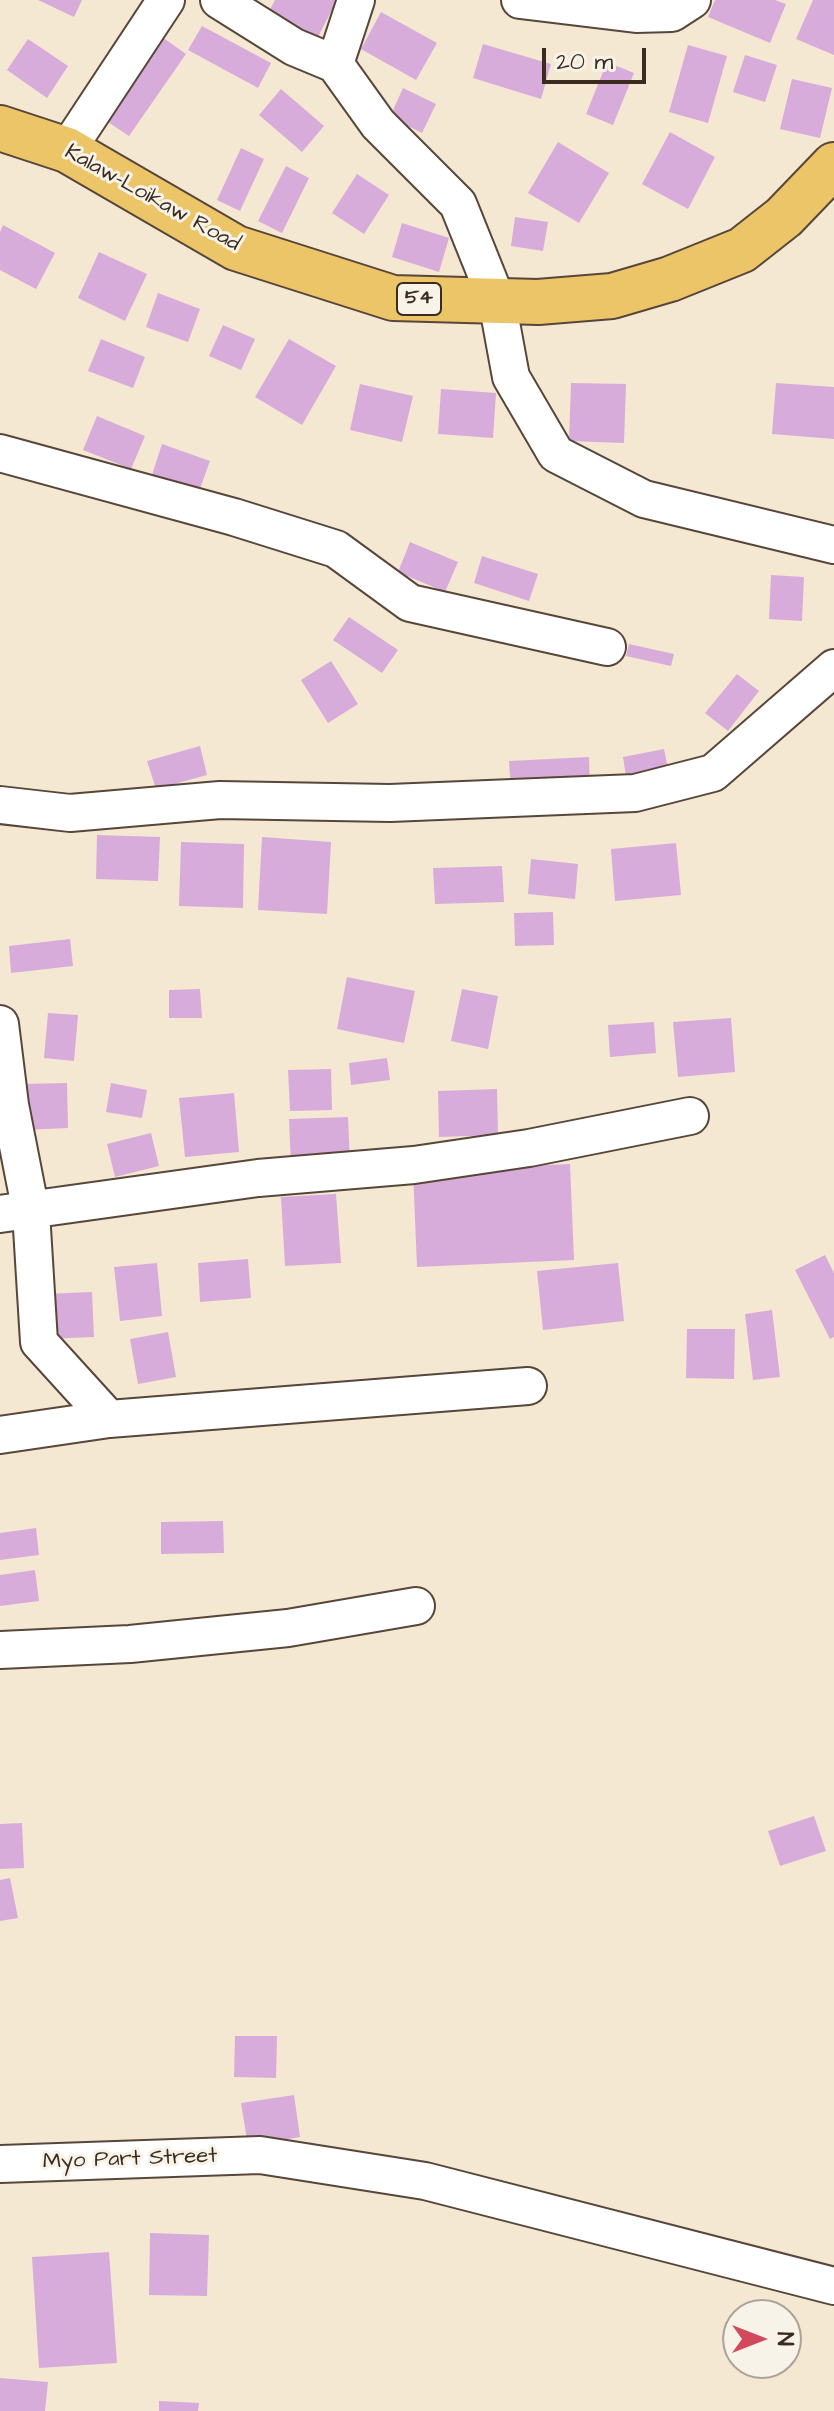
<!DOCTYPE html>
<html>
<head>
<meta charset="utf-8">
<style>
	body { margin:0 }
	#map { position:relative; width:834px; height:2411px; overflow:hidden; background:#f4e8d3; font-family:"Architects Daughter",sans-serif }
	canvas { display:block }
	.north { position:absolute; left:722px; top:2299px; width:80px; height:80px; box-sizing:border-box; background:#f7f3e8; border:2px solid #aca397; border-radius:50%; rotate:90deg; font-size:22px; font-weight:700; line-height:32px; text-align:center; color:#3b2a1e }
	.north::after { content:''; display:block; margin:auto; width:28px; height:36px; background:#d1495b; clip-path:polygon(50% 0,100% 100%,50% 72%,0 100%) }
	.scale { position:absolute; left:542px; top:48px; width:104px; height:36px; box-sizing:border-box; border:4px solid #3b2a1e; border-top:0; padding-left:10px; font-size:24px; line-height:28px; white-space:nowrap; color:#3b2a1e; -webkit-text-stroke:6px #f7f3e8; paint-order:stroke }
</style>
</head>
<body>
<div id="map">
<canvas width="834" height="2411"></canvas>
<div class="north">N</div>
<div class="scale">20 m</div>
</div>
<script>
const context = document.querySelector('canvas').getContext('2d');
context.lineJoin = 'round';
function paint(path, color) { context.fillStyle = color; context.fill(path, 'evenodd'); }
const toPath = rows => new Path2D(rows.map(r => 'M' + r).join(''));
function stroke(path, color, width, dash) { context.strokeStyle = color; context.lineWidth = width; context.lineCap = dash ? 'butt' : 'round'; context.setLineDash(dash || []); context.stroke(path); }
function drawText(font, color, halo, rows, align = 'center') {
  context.font = font + ' "Architects Daughter",sans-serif'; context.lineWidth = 6; context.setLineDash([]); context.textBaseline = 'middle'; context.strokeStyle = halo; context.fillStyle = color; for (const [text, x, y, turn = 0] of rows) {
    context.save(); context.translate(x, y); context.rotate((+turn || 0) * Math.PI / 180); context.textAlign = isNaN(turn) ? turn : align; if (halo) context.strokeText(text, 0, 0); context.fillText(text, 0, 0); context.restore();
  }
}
paint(toPath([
	[38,0,82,0,74,17],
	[275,0,337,0,316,41,267,15],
	[715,0,775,0,786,4,770,43,708,17],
	[813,0,834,0,834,55,796,39],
	[381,12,437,43,416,80,361,49],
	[202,26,271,63,258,88,188,50],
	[162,37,186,54,129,136,105,120],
	[28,39,68,66,47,98,7,70],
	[483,44,551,64,541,99,473,78],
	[688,45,727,56,708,123,669,112],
	[745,55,777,65,765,102,733,92],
	[607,62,634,73,613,125,586,114],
	[792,79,832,88,820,138,780,129],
	[403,88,436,104,422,133,390,117],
	[281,89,324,126,302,152,259,115],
	[670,132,715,157,688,209,642,184],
	[558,142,609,173,579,223,528,193],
	[241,148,264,159,240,211,217,200],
	[286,166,309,178,282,233,258,221],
	[357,174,389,195,364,234,332,213],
	[515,217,548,222,543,251,511,246],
	[402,223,449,238,439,272,392,257],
	[3,225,55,253,36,289,0,270,0,232],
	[99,252,147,274,125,321,78,298],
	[158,293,200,309,188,342,146,327],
	[223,325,255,339,241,370,209,356],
	[101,339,145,357,133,388,88,371],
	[289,339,336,366,302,425,255,397],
	[571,383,626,384,624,443,569,441],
	[776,383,834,387,834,439,772,434],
	[360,384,413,396,402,442,350,430],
	[441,389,496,393,493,438,438,434],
	[97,416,145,436,131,469,83,450],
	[162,444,210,461,198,494,151,478],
	[410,542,458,562,445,592,398,572],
	[482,556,538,574,529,601,474,583],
	[771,575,804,577,802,621,769,619],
	[349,617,398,650,382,673,333,640],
	[629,644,674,654,671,666,626,656],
	[331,661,358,704,328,723,301,680],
	[737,674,759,691,728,731,705,713],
	[200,746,207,775,156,789,147,761],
	[664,749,668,768,626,776,623,757],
	[589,757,590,789,511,793,509,761],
	[97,835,160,837,158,881,96,879],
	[262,837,331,842,327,914,258,910],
	[181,842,244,844,243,908,179,906],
	[676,843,681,895,615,901,611,849],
	[531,859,578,864,575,899,528,894],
	[502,866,504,902,435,904,433,868],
	[553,912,554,945,515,946,514,913],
	[70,939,73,966,11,973,9,946],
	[347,977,415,991,404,1043,337,1029],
	[200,989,202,1018,169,1018,169,990],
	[462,989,498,996,488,1049,451,1041],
	[48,1013,78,1015,74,1061,44,1058],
	[731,1018,735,1072,678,1077,673,1022],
	[654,1022,656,1053,610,1057,608,1025],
	[387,1058,390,1080,351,1085,349,1063],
	[331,1069,332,1110,290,1111,288,1070],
	[67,1083,68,1128,23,1130,21,1084],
	[111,1083,147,1090,142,1118,106,1112],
	[497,1089,498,1135,439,1137,438,1091],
	[234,1093,239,1152,185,1157,179,1098],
	[348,1117,350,1162,291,1165,289,1119],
	[151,1133,159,1166,115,1177,107,1144],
	[570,1164,574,1260,417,1267,413,1171],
	[336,1194,341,1263,285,1266,281,1197],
	[825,1255,834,1273,834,1337,830,1339,795,1270],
	[248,1259,251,1298,200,1302,198,1263],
	[157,1263,162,1316,120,1321,114,1267],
	[618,1263,624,1321,543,1330,537,1271],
	[92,1292,94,1337,45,1339,43,1294],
	[772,1310,780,1377,753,1380,745,1314],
	[687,1329,735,1329,734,1379,686,1378],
	[168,1332,176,1377,138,1384,130,1339],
	[223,1521,224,1553,161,1554,161,1522],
	[36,1528,39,1555,0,1560,0,1533],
	[35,1570,39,1601,0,1606,0,1575],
	[814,1816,826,1851,780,1866,768,1831],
	[22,1823,24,1868,0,1869,0,1824],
	[10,1878,18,1918,0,1921,0,1880],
	[235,2036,277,2036,276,2078,234,2077],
	[294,2095,300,2137,248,2146,241,2103],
	[150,2233,209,2235,207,2296,149,2295],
	[109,2252,117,2363,39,2368,32,2257],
	[0,2378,48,2382,45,2411,0,2411],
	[159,2401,199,2403,198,2411,159,2411]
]), '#d8acda');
const minor = toPath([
	[219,0,294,47,335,64,378,124,458,204,497,301,511,377,556,454,644,499,834,545],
	[520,0,636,14,672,13,692,0],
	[335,64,356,0],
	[67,150,166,0],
	[0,453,234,517,336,549,410,603,607,647],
	[0,805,70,813,220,800,390,803,635,793,713,773,834,668],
	[0,1024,10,1105,31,1212,39,1342,109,1419],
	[0,1214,258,1178,414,1165,529,1148,690,1116],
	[0,1435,109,1419,528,1386],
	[0,1650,130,1644,288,1628,416,1606],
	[0,2164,260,2155,425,2181,834,2286]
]);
const major = toPath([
	[0,128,67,150,236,248,393,298,538,302,612,296,670,279,742,250,784,217,834,165]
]);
stroke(minor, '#574639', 40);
stroke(major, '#574639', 48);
stroke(minor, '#fff', 36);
stroke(major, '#ecc569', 44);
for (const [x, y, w] of [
	[419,299,44]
]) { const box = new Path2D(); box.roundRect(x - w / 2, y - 16, w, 32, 6); context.fillStyle = '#f7f3e8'; context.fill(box); stroke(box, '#3b2a1e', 2); }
drawText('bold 20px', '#3b2a1e', null, [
	["54",419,299]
]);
drawText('22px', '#3b2a1e', '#f7f3e8', [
	["Kalaw-Loikaw Road",152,199,29],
	["Myo Part Street",130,2160,-2]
]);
</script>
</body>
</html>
